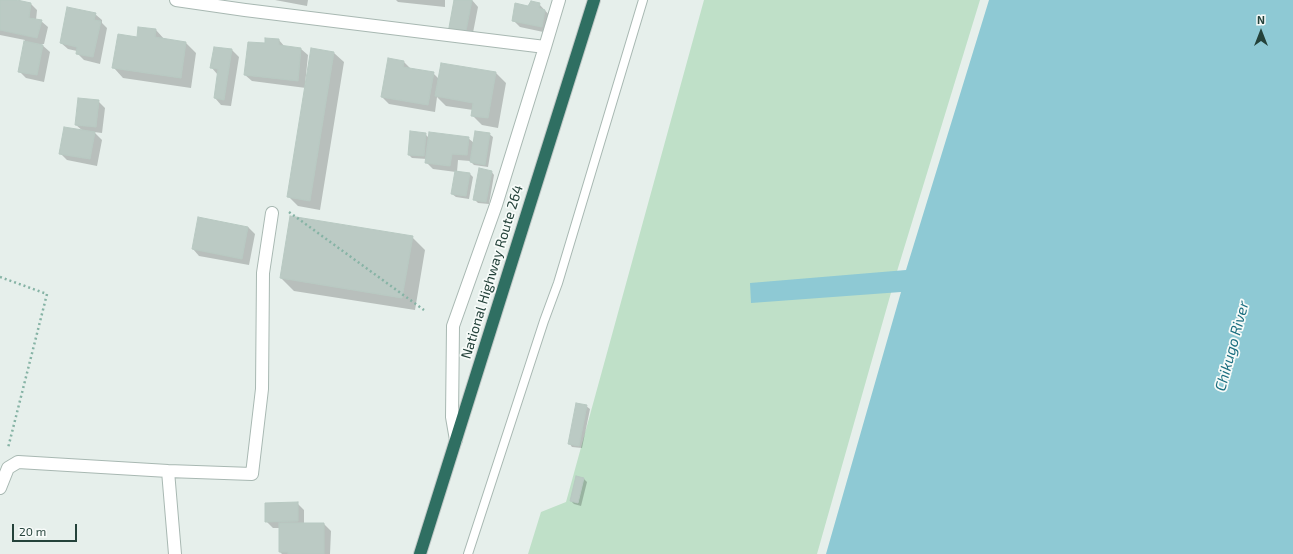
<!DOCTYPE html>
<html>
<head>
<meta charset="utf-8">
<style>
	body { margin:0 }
	#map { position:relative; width:1293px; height:554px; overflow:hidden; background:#e6efeb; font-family:"Exo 2",sans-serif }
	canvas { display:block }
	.north { position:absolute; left:1241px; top:12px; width:40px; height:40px; -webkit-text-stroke:3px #f7fbf9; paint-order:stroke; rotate:0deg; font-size:11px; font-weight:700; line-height:16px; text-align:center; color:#24423a }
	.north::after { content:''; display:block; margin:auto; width:14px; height:18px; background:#24423a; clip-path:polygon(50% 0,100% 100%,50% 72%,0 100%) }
	.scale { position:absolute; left:12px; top:524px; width:65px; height:18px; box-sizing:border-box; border:2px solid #24423a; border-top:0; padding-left:5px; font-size:12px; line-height:14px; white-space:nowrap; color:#24423a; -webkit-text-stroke:3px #f7fbf9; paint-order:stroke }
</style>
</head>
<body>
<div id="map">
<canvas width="1293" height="554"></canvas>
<div class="north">N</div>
<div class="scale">20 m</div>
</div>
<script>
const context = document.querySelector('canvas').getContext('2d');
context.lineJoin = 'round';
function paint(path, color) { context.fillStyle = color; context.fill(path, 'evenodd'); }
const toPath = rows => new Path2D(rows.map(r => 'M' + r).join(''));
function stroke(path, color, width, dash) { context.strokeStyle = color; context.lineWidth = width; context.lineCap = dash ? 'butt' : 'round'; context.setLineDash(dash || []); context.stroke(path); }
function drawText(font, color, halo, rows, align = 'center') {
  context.font = font + ' "Exo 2",sans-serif'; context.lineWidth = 3.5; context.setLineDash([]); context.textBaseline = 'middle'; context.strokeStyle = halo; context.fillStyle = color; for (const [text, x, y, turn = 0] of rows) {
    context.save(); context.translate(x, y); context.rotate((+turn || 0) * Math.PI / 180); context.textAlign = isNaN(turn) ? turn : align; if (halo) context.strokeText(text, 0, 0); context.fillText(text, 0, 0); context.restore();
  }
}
paint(toPath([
	[704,0,980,0,898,268,817,554,528,554,541,512,566,502]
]), '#bfe0c8');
paint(toPath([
	[989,0,1293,0,1293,554,826,554,901,292,751,303,750,283,906,270]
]), '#8ec9d4');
paint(toPath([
	[0,0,12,0,31,4,37,10,36,20,41,21,48,27,44,44,41,44,50,52,44,82,26,78,19,71,25,40,0,35],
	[275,0,308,0,307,6],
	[396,0,445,0,445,7,398,2],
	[455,0,472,0,478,7,471,43,456,40],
	[539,4,552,18,548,33,520,27,513,20,528,7],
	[95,14,102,20,102,23,107,28,100,64,84,60,77,53,77,51,68,49,61,43],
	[156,30,165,40,186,43,196,53,191,88,123,78,114,68,137,38],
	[279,40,285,47,301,49,308,55,305,85,306,85,334,53,344,62,320,210,298,206,288,196,306,88,252,81,245,75,266,44],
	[232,50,239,57,231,106,221,105,215,98,218,75,211,67],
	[404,62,411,69,433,73,439,79,496,73,506,83,498,128,482,125,472,115,473,110,446,106,437,97,435,112,389,104,382,97],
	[98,101,105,108,102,133,94,132,102,140,97,166,67,160,60,153,83,131,76,125],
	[425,134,429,138,468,138,474,143,489,134,493,137,488,167,474,165,470,161,458,160,457,172,470,174,473,177,469,199,456,197,452,194,456,172,433,169,426,162,427,159,412,158,409,155],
	[491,171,494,175,489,204,478,203,474,199],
	[248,227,255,234,249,265,199,256,193,249],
	[412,237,425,250,415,310,294,291,281,278],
	[586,406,590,409,582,448,572,447,569,443],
	[584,479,587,482,581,506,574,504,571,501],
	[297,503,304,510,304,524,324,524,331,531,330,554,282,554,280,552,280,528,273,528,266,521]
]), '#0003');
const building = toPath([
	[0,0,17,0,31,3,29,18,42,20,37,38,0,30,0,0],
	[454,0,472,0,465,36,448,33,454,0],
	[531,1,540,3,539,8,545,10,542,27,512,21,515,3,528,6,531,1],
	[67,7,96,13,94,20,101,21,93,57,76,54,77,47,60,43,67,7],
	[138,27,156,29,155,37,186,42,181,78,112,68,118,34,137,37,138,27],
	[265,38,279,39,279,45,301,48,298,81,244,75,248,42,265,43,265,38],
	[24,41,43,45,37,75,18,72,24,41],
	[214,47,232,49,224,100,214,98,218,69,210,68,214,47],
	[311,48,334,52,310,201,287,197,311,48],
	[388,58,404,61,403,67,434,72,428,105,381,97,388,58],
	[441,63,496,72,488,118,471,116,473,103,435,96,441,63],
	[78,98,99,100,96,127,75,125,78,98],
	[64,127,95,132,90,159,59,154,64,127],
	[410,131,426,133,424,156,408,155,410,131],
	[475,131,490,133,485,165,470,162,475,131],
	[429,132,469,137,467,155,452,154,450,166,425,163,429,132],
	[479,168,492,171,486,202,473,200,479,168],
	[455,171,470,173,466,196,451,194,455,171],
	[290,216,413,236,402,298,280,278,290,216],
	[198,217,248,227,242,259,192,249,198,217],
	[576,403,587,405,579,446,568,444,576,403],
	[576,476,584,478,578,503,570,501,576,476],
	[298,502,298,521,265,522,265,503,298,502],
	[279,523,324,523,324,554,288,554,288,552,279,552,279,523]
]);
paint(building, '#bbcac4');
stroke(building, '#b8c9c2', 1);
const lane = toPath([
	[468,554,544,321,558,283,643,0]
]);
const street = toPath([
	[176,0,245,10,545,47],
	[456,440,452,417,453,326,496,205,545,47,559,0],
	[168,471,175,554],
	[0,488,8,468,18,462,168,471,252,474,262,389,263,273,272,213]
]);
const highway = toPath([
	[420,554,594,0]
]);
stroke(lane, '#a8b8b2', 10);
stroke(street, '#a8b8b2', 14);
stroke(highway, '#c2cac8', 14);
stroke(toPath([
	[289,212,424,310],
	[0,277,47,294,8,448]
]), '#86b3a5', 2.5, [2, 3]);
stroke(lane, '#fff', 8);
stroke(street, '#fff', 12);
stroke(highway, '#2f6f62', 12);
drawText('14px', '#24423a', '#f7fbf9', [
	["National Highway Route 264",492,272,-73]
]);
drawText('italic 15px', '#1c6f80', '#f7fbf9', [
	["Chikugo River",1232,346,-75]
]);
</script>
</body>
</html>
